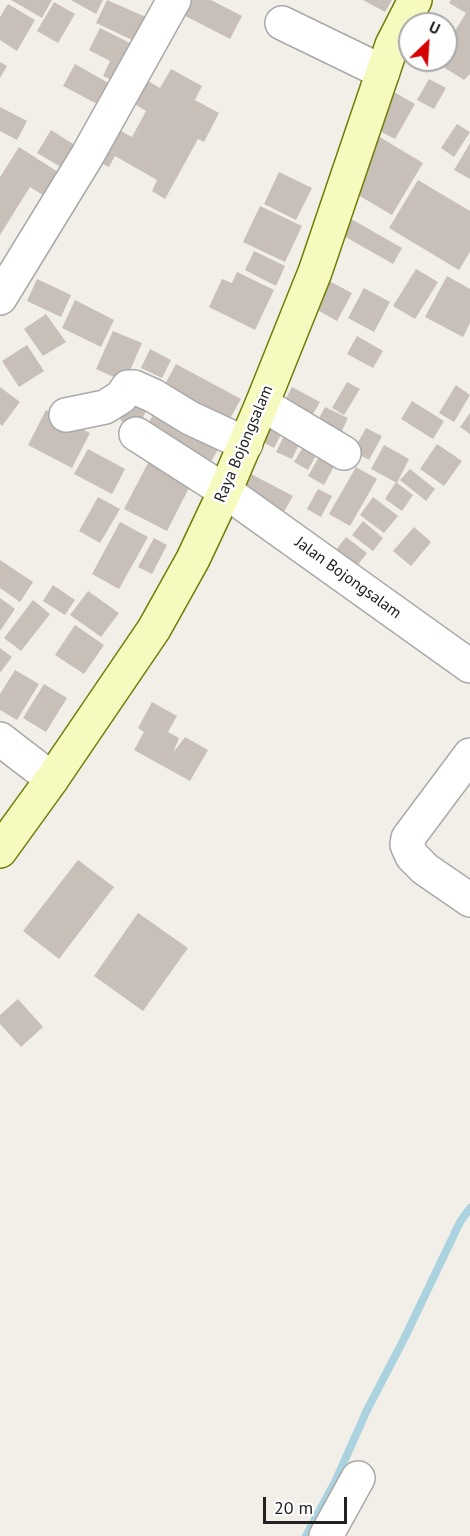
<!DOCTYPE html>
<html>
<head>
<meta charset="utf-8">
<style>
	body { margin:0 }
	#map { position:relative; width:470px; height:1536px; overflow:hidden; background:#f2efe9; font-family:"PT Sans",sans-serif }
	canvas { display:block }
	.north { position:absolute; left:398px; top:12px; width:60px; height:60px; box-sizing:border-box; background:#fff; border:2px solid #a7a7a7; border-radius:50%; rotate:25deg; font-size:16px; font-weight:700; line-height:24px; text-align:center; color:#222 }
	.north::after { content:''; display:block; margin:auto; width:21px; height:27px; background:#d40000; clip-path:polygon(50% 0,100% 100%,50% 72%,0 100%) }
	.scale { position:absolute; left:263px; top:1497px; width:84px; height:27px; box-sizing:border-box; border:3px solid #222; border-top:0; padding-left:8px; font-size:18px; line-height:21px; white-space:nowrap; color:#222; -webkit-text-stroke:4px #fff; paint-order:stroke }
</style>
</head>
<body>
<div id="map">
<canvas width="470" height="1536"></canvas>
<div class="north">U</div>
<div class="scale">20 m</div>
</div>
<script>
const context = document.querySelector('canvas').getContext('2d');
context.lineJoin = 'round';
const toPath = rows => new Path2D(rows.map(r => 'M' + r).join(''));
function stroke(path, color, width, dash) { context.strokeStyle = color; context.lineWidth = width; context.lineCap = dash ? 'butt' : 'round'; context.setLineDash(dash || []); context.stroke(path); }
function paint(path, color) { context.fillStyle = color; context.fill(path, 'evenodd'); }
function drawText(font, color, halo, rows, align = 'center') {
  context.font = font + ' "PT Sans",sans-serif'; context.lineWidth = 5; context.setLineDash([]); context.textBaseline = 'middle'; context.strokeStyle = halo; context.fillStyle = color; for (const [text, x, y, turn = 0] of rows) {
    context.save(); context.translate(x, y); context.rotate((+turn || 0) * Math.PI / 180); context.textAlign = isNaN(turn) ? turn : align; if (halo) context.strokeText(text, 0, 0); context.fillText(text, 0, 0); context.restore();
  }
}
stroke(toPath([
	[306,1536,335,1482,367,1410,404,1339,460,1222,470,1208]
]), '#aad3df', 8);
paint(toPath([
	[11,0,52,0,42,18],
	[71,0,103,0,96,14],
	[107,0,155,21,143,45,96,23],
	[176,0,211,0,242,16,230,39,172,9],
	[363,0,392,0,385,12],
	[451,0,470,0,470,74,464,80,432,60,446,60,446,30,453,34,466,13,449,3],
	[54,2,75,14,58,43,37,31],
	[8,4,35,20,17,51,0,40,0,17],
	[100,28,138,47,120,84,103,76,110,61,89,50],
	[0,62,7,66,0,78],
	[75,64,112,85,101,106,63,86],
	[171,69,202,86,195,100,219,113,204,142,198,139,165,199,152,191,157,180,115,156,109,167,88,156,106,123,132,137,146,111,136,105,148,81,160,88],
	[429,79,446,88,434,109,417,100],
	[392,91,415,104,395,139,372,127],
	[0,107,27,121,17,140,0,131],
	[457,124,470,132,454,157,441,148],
	[51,130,81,149,68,171,37,153],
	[378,136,423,163,392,215,353,192],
	[470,143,470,179,454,170],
	[19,147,58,172,43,195,30,187,0,235,0,177],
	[279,172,312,188,296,220,264,204],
	[418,180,470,211,470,252,459,270,389,228],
	[260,206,302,226,285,262,243,242],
	[346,216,402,248,393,264,337,232],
	[254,251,285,266,276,286,245,270],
	[416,269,438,282,415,319,393,306],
	[237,272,274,290,255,330,209,307,222,279,232,283],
	[447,276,470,289,470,323,463,337,425,317],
	[37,279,71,295,61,317,27,301],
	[329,281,352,293,337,321,314,308],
	[364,288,390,302,374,332,348,318],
	[75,300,114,320,101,347,62,328],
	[46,314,66,342,43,356,24,329],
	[113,331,142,343,125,382,96,369],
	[357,336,383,351,373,368,347,354],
	[27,345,44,371,19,387,2,361],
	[150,349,171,360,162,378,141,368],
	[176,364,241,399,228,422,163,388],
	[347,382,360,389,344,415,332,408],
	[456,385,470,395,454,422,439,413],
	[0,387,20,402,2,426,0,424],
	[292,387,320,402,310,419,283,404],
	[131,396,149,405,138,428,120,420],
	[412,401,444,421,433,439,401,419],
	[159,405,222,443,204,473,141,435],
	[325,407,348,418,340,435,316,424],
	[46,410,90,433,72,468,28,445],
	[470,413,470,434,460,427],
	[268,418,285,427,274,448,257,439],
	[288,428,303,436,292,459,276,452],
	[366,428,382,436,369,460,353,451],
	[306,442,319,450,308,470,294,462],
	[437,444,462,461,444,486,420,469],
	[384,445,409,459,397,483,371,469],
	[324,448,339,457,324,485,308,476],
	[88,449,125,469,112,494,74,474],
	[149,461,191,484,167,531,124,509],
	[356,467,377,479,350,526,329,514],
	[410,469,435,489,426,501,400,480],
	[249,473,293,496,281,517,238,494],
	[396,482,413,495,402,511,385,499],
	[318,489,332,496,321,517,307,509],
	[98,497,120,509,100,543,79,531],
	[373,497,398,516,384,533,360,515],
	[363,521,383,538,373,551,352,535],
	[120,522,148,537,119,589,92,574],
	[414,527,431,542,411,566,393,551],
	[346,537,367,553,357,566,336,550],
	[154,538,167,545,152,574,138,567],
	[0,560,33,582,20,602,0,588],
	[53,585,75,600,65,615,43,601],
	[88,591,119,613,101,637,70,615],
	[0,598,15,609,0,631],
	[33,600,50,614,21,651,4,638],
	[75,625,104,645,84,674,55,655],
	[0,648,12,657,0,673],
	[15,670,39,684,17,720,0,710,0,694],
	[44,684,67,698,46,732,23,718],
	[152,702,177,716,168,732,179,738,173,753,185,737,208,750,190,781,134,750,144,732,138,728],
	[78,860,114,887,59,959,23,931],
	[138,913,188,948,143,1011,94,976],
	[18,999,43,1027,21,1047,0,1024,0,1015]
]), '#c7bfb8');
const minor = toPath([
	[282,23,383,72],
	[0,298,87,156,174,0],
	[262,404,344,453],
	[66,415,105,407,121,397,128,387,134,387,154,396,190,418,246,444],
	[136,434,225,491,470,666],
	[0,739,52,779],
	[470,755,408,838,407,845,412,856,425,869,470,900],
	[326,1536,358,1478]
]);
const secondary = toPath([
	[0,851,52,779,154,629,193,559,225,491,262,404,315,272,392,45,415,0]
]);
stroke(minor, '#a9a9a9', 36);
stroke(secondary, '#707d05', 36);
stroke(minor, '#fff', 33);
stroke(secondary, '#f7fabf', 33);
drawText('16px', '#222', '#fff', [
	["Raya Bojongsalam",244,444,-67],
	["Jalan Bojongsalam",348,578,36]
]);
</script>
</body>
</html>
